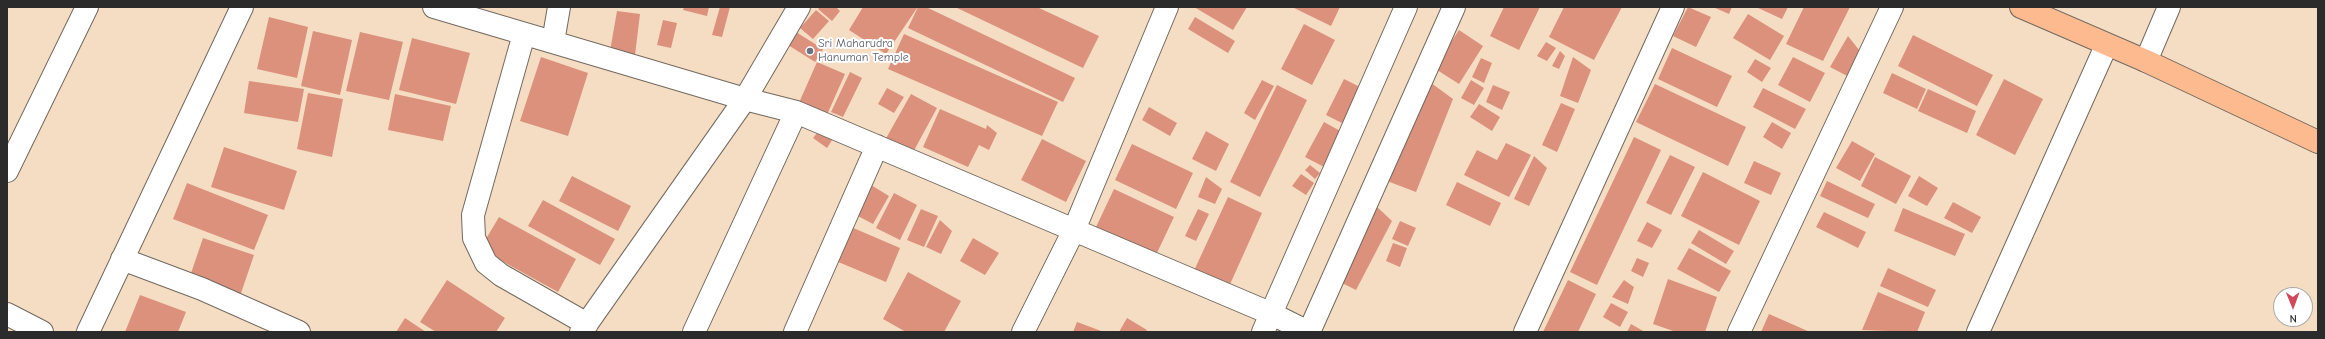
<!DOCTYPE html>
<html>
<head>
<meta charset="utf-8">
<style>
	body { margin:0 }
	#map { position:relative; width:2325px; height:339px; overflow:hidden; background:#f5ddc3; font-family:"Comic Neue",sans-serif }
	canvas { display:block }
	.frame { position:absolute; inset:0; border:8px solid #2b2b2b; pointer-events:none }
	.north { position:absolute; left:2273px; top:287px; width:40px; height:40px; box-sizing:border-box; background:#fff; border:1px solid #aaa; border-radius:50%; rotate:179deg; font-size:11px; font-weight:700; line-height:16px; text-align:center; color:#2b2b2b }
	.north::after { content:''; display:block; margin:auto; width:14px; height:18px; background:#d1495b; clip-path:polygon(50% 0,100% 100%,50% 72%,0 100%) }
</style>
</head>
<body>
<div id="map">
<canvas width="2325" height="339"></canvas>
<div class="frame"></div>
<div class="north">N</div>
</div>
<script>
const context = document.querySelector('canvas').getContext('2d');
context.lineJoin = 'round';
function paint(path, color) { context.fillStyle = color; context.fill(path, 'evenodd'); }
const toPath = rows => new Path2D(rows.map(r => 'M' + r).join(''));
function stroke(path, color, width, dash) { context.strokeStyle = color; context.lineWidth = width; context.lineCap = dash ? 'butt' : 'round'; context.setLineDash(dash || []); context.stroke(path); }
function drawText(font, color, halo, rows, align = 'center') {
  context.font = font + ' "Comic Neue",sans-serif'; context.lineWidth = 4; context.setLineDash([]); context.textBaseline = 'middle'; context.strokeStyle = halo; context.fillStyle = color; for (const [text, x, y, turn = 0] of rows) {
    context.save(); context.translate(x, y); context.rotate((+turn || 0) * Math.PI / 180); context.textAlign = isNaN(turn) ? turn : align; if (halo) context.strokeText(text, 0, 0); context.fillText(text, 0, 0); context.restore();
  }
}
paint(toPath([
	[684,7,709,7,707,16,683,10],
	[720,7,730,7,722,37,712,35],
	[820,7,836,7,840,11,832,21,818,9],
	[863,7,915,7,917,8,886,54,849,30],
	[918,7,926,7,1075,78,1063,102,908,28],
	[955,7,1037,7,1099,36,1083,68],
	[1194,7,1247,7,1233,30],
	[1292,7,1340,7,1331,26],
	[1504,7,1540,7,1519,50,1490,36],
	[1564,7,1622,7,1594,60,1549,37],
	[1688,7,1711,17,1696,47,1673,36],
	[1713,7,1732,7,1729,14],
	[1756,7,1788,7,1782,19],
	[1804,7,1850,7,1823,61,1786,44],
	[816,10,829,21,813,39,800,28],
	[617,11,640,14,635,55,610,51],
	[1748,14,1784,36,1770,60,1733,38],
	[269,17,308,27,297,78,257,69],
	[1195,17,1235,41,1228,53,1188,29],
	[663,20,677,23,671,48,657,45],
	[1304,24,1335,40,1312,85,1281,69],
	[1459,30,1483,46,1459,84,1434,68],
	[313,31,352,40,340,95,301,86],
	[360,32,403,42,389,100,346,91],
	[796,32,823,49,815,62,788,45],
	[904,34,1058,102,1042,136,888,69],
	[1913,35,1993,75,1977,106,1898,66],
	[1848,36,1863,55,1851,78,1830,67],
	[412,38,470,53,456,104,399,90],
	[1546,42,1556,48,1547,61,1537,56],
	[1672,48,1732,76,1717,107,1658,79],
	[1560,51,1565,56,1559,69,1552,66],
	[541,57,588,73,568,136,520,121],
	[1573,57,1591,70,1578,103,1560,96],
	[1793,57,1825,73,1810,102,1778,85],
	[1481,58,1492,63,1484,83,1472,77],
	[1755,59,1771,68,1762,82,1747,72],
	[817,62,845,74,826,117,798,105],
	[850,72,862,78,843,117,831,112],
	[1892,73,1926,89,1917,109,1883,93],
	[1344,79,1364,89,1346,125,1326,115],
	[2004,79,2043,99,2015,155,1976,135],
	[1262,80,1274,86,1255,120,1244,113],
	[1427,80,1453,99,1416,192,1387,181],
	[1471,80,1484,88,1474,105,1461,98],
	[249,81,304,89,298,122,244,113],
	[1655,84,1746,127,1728,166,1636,122],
	[1277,85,1307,100,1260,197,1230,182],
	[1493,85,1510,92,1502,110,1486,102],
	[887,88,904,97,894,113,878,104],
	[1763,88,1806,109,1795,129,1753,107],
	[1928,89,1976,111,1967,133,1918,111],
	[308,93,343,99,332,157,297,149],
	[395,94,451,106,443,141,388,130],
	[911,94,937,108,911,156,884,142],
	[1561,103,1575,109,1557,152,1542,145],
	[1479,104,1500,117,1492,131,1470,117],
	[1149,107,1177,123,1170,136,1142,120],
	[940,109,986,129,987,125,997,133,989,150,979,145,968,167,923,147],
	[1324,122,1342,132,1324,167,1305,157],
	[1772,122,1791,133,1782,149,1763,137],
	[822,127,834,137,827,148,813,138],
	[1206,131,1229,144,1216,171,1192,159],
	[1634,137,1661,150,1597,285,1570,272],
	[1042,139,1086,161,1066,202,1021,180],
	[1852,141,1875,154,1860,181,1836,168],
	[1506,143,1531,155,1509,197,1464,175,1477,150,1497,160],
	[1132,144,1193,173,1176,209,1115,180],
	[224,147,297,171,284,210,211,187],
	[1670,155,1695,167,1671,215,1646,203],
	[1534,156,1547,168,1529,206,1514,199],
	[1875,157,1911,176,1896,204,1861,186],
	[1754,161,1781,173,1771,195,1744,183],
	[1310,165,1320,173,1315,179,1305,170],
	[1703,172,1760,201,1739,245,1681,216],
	[1301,174,1314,183,1306,195,1292,186],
	[572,176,631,206,618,231,559,201],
	[1919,176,1938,188,1927,206,1908,196],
	[1206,177,1222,189,1215,204,1198,197],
	[1827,181,1875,204,1868,218,1820,196],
	[1457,182,1501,203,1490,226,1446,205],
	[187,183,268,215,254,250,173,219],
	[871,185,889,196,873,224,854,214],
	[1114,189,1174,217,1156,255,1096,227],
	[894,193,917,205,900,240,876,228],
	[1228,197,1262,213,1227,291,1192,275],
	[543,200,615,239,600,265,528,226],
	[1953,202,1981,217,1972,233,1944,218],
	[1375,205,1392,221,1356,290,1336,280],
	[1903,208,1965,234,1955,256,1894,231],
	[921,209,938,216,924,247,907,240],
	[1198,209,1209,214,1196,241,1185,236],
	[1824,212,1866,232,1858,248,1816,227],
	[499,217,576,259,558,292,480,249],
	[940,220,952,231,941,254,926,247],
	[1400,221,1416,228,1408,246,1392,239],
	[1647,222,1662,230,1652,248,1637,241],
	[851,227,900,248,886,282,836,261],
	[1699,230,1734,251,1726,264,1691,243],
	[203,238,254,255,239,299,188,282],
	[973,238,999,253,985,275,960,261],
	[1393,243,1407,248,1400,267,1386,261],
	[1689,248,1731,271,1719,292,1677,269],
	[1637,258,1649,263,1643,277,1631,271],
	[1888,268,1936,290,1928,307,1880,286],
	[908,272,961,301,944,332,906,332,883,319],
	[1668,279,1717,297,1705,332,1676,332,1653,324],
	[447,280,505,318,496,332,436,332,420,322],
	[1568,280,1596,294,1578,332,1543,332],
	[1624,280,1634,287,1628,304,1612,297],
	[1878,292,1925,312,1917,332,1862,330],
	[140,295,186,312,178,332,125,332],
	[1611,303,1628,312,1620,327,1603,317],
	[1769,314,1810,332,1761,332],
	[405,318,426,332,396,332],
	[1127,318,1147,330,1146,332,1119,332],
	[1077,322,1104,332,1073,332],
	[1631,324,1645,332,1627,332]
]), '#db917b');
const minor = toPath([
	[434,7,745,99,796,112,1272,314,1308,332],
	[524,34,473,215,474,238,486,263,501,275,587,324],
	[553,42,559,7],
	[2146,61,2169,7],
	[7,171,87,7],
	[122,259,202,289,299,332],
	[7,314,42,332],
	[88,332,242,7],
	[581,332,745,99,799,7],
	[694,332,796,112],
	[795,332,877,146],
	[1023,332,1074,230,1167,7],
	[1263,332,1406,7],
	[1309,332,1454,7],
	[1525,332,1673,7],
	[1739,332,1892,7],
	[1978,332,2106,46]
]);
const major = toPath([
	[2021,7,2146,61,2318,142]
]);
stroke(minor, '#726960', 24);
stroke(major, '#726960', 24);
stroke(minor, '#fff', 22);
stroke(major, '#fcba8e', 22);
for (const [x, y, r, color] of [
	[810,51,4,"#6b7280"]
]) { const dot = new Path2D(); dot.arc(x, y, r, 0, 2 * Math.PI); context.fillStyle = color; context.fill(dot); stroke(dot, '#fff', 1.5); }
drawText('12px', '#5b616d', '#fff', [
	["Sri Maharudra",818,44],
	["Hanuman Temple",818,58]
], 'left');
</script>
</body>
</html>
